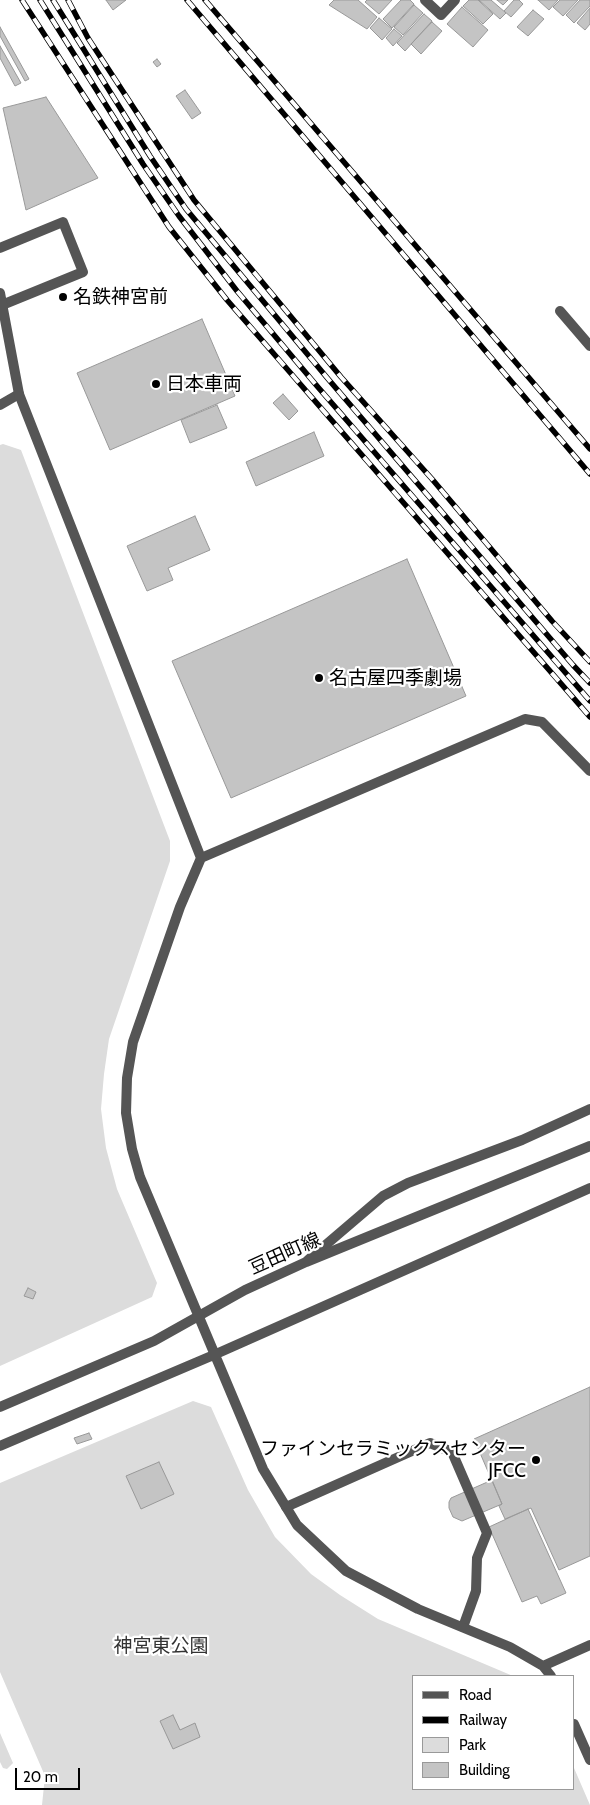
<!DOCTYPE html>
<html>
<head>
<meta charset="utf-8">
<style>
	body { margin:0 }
	#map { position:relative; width:590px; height:1805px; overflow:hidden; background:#fff; font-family:Cabin,sans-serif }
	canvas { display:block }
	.legend { position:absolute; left:412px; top:1675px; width:162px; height:115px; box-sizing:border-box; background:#fff; border:1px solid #999; margin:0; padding:6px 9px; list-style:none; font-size:15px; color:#000 }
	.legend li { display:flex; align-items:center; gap:10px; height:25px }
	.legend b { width:25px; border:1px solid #999 }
	.scale { position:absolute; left:15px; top:1768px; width:65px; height:22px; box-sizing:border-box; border:2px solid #000; border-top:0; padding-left:6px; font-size:15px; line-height:18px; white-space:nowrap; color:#000; -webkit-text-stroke:4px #fff; paint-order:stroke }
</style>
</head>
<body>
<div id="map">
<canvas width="590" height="1805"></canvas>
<ul class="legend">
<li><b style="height:6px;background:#555"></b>Road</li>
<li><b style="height:6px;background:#000"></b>Railway</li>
<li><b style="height:14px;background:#dcdcdc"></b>Park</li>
<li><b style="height:14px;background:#c4c4c4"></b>Building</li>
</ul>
<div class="scale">20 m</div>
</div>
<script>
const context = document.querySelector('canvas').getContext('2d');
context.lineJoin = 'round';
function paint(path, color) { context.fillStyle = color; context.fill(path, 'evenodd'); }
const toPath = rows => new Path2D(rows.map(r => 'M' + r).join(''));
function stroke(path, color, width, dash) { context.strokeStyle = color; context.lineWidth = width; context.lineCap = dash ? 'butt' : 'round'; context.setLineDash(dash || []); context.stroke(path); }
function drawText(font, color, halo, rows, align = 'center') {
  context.font = font + ' Cabin,"Noto Sans JP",sans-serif'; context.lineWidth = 4.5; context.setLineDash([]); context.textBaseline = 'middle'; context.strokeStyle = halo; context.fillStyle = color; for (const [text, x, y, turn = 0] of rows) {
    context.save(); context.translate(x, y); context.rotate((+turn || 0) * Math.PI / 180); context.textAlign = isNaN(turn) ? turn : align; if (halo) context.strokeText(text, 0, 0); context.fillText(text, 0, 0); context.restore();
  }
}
paint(toPath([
	[3,444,21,450,170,841,170,861,109,1039,104,1074,101,1109,106,1148,117,1189,157,1283,152,1297,0,1366,0,445],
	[193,1401,211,1407,248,1490,275,1537,311,1574,340,1595,378,1619,513,1676,414,1676,414,1789,574,1789,574,1768,590,1805,42,1805,45,1776,0,1672,0,1483],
	[0,1733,13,1763,7,1769,3,1768,0,1762]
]), '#dcdcdc');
const building = toPath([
	[106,0,126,0,113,10,106,0],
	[334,0,358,0,377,17,367,29,329,5,334,0],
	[367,0,392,0,379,14,365,2,367,0],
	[401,0,410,0,414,4,392,28,383,19,401,0],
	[469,0,478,0,493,14,483,24,463,6,469,0],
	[479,0,491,0,506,13,500,19,479,0],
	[497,0,508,0,503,5,497,0],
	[514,0,519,0,523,4,511,17,504,11,514,0],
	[538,0,558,0,549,10,538,0],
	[560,0,578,0,563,16,553,7,560,0],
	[580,0,590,0,590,6,574,23,566,15,580,0],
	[414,5,423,13,403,35,394,27,414,5],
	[462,7,488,30,473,47,447,24,462,7],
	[590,8,590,24,585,30,577,23,590,8],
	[533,10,544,19,528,36,517,27,533,10],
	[424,14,432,21,405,51,397,43,424,14],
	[379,18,392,29,382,40,370,28,379,18],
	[432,22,442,31,421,54,411,44,432,22],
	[0,27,29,79,25,81,0,36,0,27],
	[394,29,402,36,393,46,386,38,394,29],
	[0,46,21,83,15,86,0,58,0,46],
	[157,59,161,64,157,67,153,62,157,59],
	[185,90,201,113,192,119,176,96,185,90],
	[46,97,98,178,26,210,3,108,46,97],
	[202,319,235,396,110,450,77,373,202,319],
	[283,394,298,411,289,420,273,403,283,394],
	[217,405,227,428,190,443,181,420,217,405],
	[314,432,324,456,256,486,246,462,314,432],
	[195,516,210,550,168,568,173,580,147,591,127,546,195,516],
	[407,559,466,696,231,798,172,661,407,559],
	[28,1288,36,1292,33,1299,24,1296,28,1288],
	[590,1387,590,1556,559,1570,531,1508,505,1519,499,1506,502,1504,474,1439,590,1387],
	[89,1433,92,1439,77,1444,74,1438,89,1433],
	[159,1462,174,1494,141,1509,126,1476,159,1462],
	[492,1480,502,1504,462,1521,453,1517,449,1508,449,1502,451,1498,492,1480],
	[528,1509,566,1593,541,1604,537,1596,522,1602,489,1527,528,1509],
	[173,1715,180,1730,195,1723,200,1737,173,1749,160,1721,173,1715]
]);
paint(building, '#c4c4c4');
stroke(building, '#999', 1);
stroke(toPath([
	[0,248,63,222,83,272,2,305],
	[286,1507,430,1443,452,1452,487,1533,477,1558,476,1591,463,1627]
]), '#555', 10);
stroke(toPath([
	[425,0,441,15,455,0],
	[0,405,19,394],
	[308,1260,383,1196,408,1183,522,1140,590,1109]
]), '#555', 10);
stroke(toPath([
	[0,293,19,394,201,858,180,907,133,1042,127,1078,126,1113,132,1149,140,1177,263,1469,297,1525,346,1571,418,1609,510,1647,543,1666,551,1676],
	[560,311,590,346],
	[201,858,525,719,542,722,590,771],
	[0,1407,154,1341,245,1290,306,1262,590,1146],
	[0,1446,216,1354,590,1188],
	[543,1666,590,1645],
	[574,1724,590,1760]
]), '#555', 10);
const rail = toPath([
	[22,0,169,227,227,300,590,717],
	[40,0,143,164,179,216,237,291,317,386,590,701],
	[53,0,150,156,186,209,329,380,573,665,590,683],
	[68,0,88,38,194,200,341,377,432,479,552,621,590,662],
	[187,0,590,474],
	[205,0,590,449]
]);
stroke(rail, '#000', 5.5);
stroke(rail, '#fff', 4, [11]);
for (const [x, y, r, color] of [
	[63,297,5,"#000"],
	[156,384,5,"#000"],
	[319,678,5,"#000"],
	[536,1460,5,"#000"]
]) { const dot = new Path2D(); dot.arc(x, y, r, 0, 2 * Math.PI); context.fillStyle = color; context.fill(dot); stroke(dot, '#fff', 2); }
drawText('19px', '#000', '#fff', [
	["名鉄神宮前",73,297],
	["日本車両",166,384],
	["名古屋四季劇場",329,678],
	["ファインセラミックスセンター",526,1449,"right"],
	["JFCC",526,1471,"right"]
], 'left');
drawText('19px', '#000', '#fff', [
	["豆田町線",285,1254,-24]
]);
drawText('19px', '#333', '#fff', [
	["神宮東公園",161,1646]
]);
</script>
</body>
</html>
